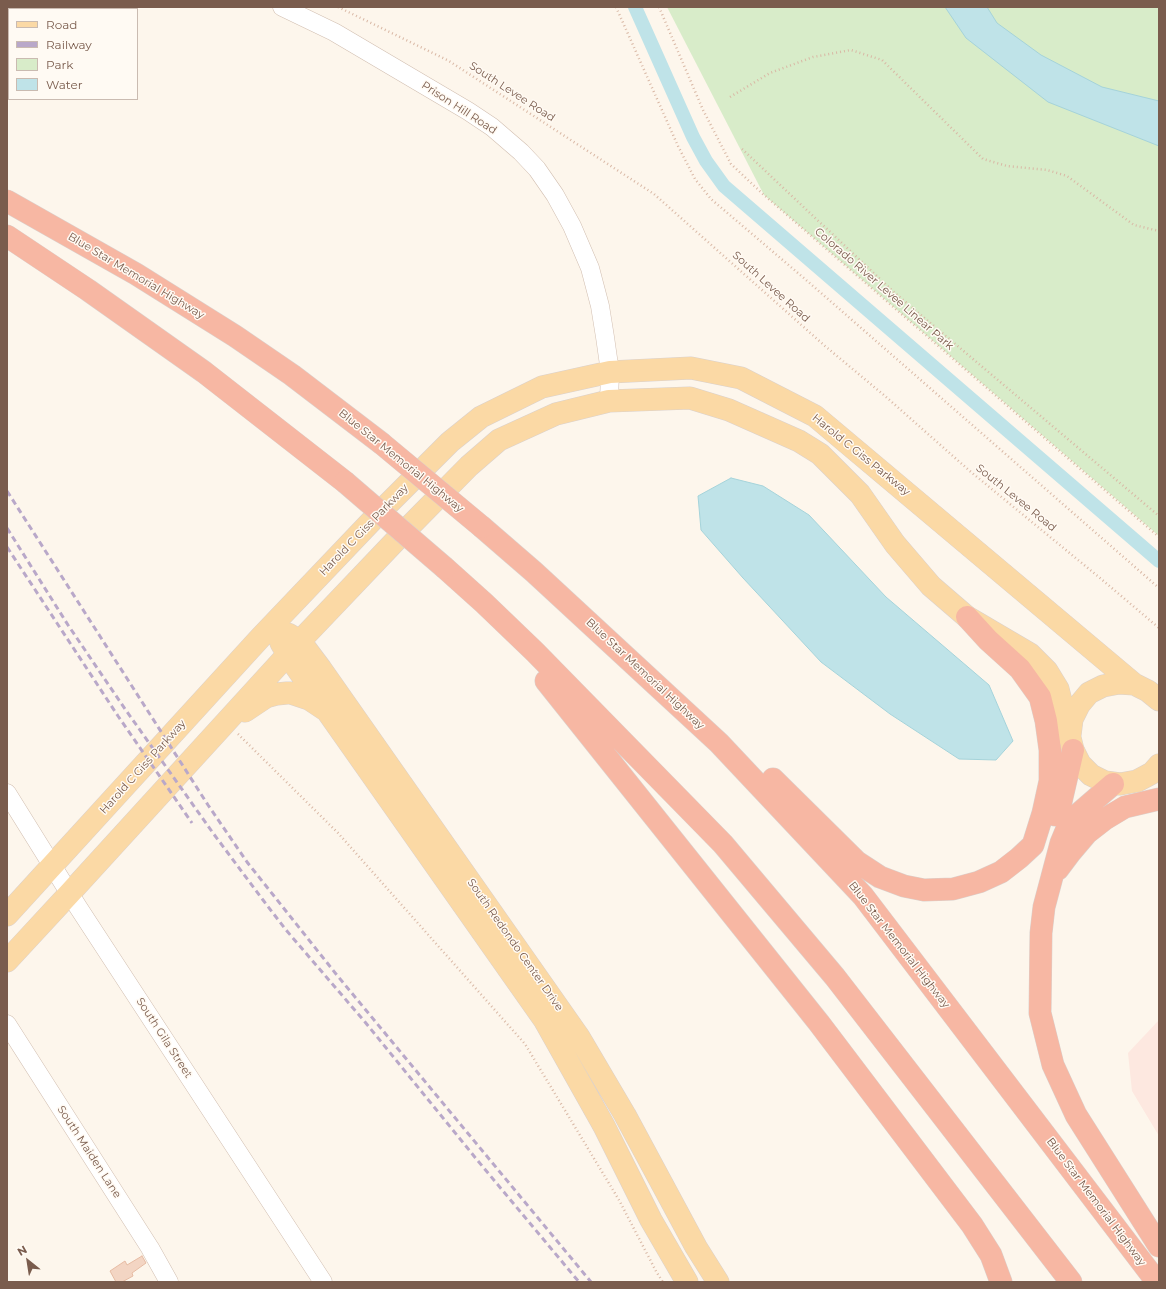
<!DOCTYPE html>
<html>
<head>
<meta charset="utf-8">
<style>
	body { margin:0 }
	#map { position:relative; width:1166px; height:1289px; overflow:hidden; background:#fdf6ec; font-family:Montserrat,sans-serif }
	canvas { display:block }
	.frame { position:absolute; inset:0; border:8px solid #7a5c4d; pointer-events:none }
	.legend { position:absolute; left:8px; top:8px; width:130px; height:92px; box-sizing:border-box; background:#fffaf3; border:1px solid #cabbb1; margin:0; padding:5px 7px; list-style:none; font-size:12px; color:#7a5c4d }
	.legend li { display:flex; align-items:center; gap:8px; height:20px }
	.legend b { width:20px; border:1px solid #cabbb1 }
	.north { position:absolute; left:8px; top:1241px; width:40px; height:40px; -webkit-text-stroke:3px #fffaf3; paint-order:stroke; rotate:330deg; font-size:11px; font-weight:700; line-height:16px; text-align:center; color:#7a5c4d }
	.north::after { content:''; display:block; margin:auto; width:14px; height:18px; background:#7a5c4d; clip-path:polygon(50% 0,100% 100%,50% 72%,0 100%) }
</style>
</head>
<body>
<div id="map">
<canvas width="1166" height="1289"></canvas>
<div class="frame"></div>
<ul class="legend">
<li><b style="height:5px;background:#fbd9a5"></b>Road</li>
<li><b style="height:5px;background:#b9a8c9"></b>Railway</li>
<li><b style="height:11px;background:#d8ecc9"></b>Park</li>
<li><b style="height:11px;background:#bfe3e8"></b>Water</li>
</ul>
<div class="north">N</div>
</div>
<script>
const context = document.querySelector('canvas').getContext('2d');
context.lineJoin = 'round';
function paint(path, color) { context.fillStyle = color; context.fill(path, 'evenodd'); }
const toPath = rows => new Path2D(rows.map(r => 'M' + r).join(''));
function stroke(path, color, width, dash) { context.strokeStyle = color; context.lineWidth = width; context.lineCap = dash ? 'butt' : 'round'; context.setLineDash(dash || []); context.stroke(path); }
function drawText(font, color, halo, rows, align = 'center') {
  context.font = font + ' Montserrat,sans-serif'; context.lineWidth = 3; context.setLineDash([]); context.textBaseline = 'middle'; context.strokeStyle = halo; context.fillStyle = color; for (const [text, x, y, turn = 0] of rows) {
    context.save(); context.translate(x, y); context.rotate((+turn || 0) * Math.PI / 180); context.textAlign = isNaN(turn) ? turn : align; if (halo) context.strokeText(text, 0, 0); context.fillText(text, 0, 0); context.restore();
  }
}
paint(toPath([
	[1159,1020,1159,1136,1132,1091,1128,1053]
]), '#fde8e0');
paint(toPath([
	[667,7,1159,7,1159,536,764,195]
]), '#d8ecc9');
const water = toPath([
	[945,7,987,7,997,23,1041,55,1102,87,1159,101,1159,146,1048,102,966,38,945,7],
	[731,478,763,486,809,515,886,597,989,685,1013,741,996,760,959,759,890,714,821,662,743,578,701,530,698,496,731,478]
]);
paint(water, '#bfe3e8');
stroke(water, '#a5d3da', 1);
stroke(toPath([
	[635,7,693,137,706,161,724,186,1159,561]
]), '#bfe3e8', 14);
const building = toPath([
	[142,1256,146,1263,132,1273,133,1276,122,1282,116,1282,110,1271,125,1261,127,1265,142,1256]
]);
paint(building, '#f3d5c3');
stroke(building, '#e6bba3', 1);
const minor = toPath([
	[282,7,334,32,468,111,492,127,521,152,537,169,555,195,572,226,590,268,600,306,605,337,610,372,609,401],
	[7,793,78,907,323,1282],
	[7,1024,150,1248,169,1282]
]);
const major = toPath([
	[288,634,300,641,321,669,579,1037,625,1115,696,1247,718,1282],
	[281,643,291,660,545,1021,604,1126,651,1220,687,1282],
	[245,711,266,697,277,694,287,693,291,693,309,699,324,709],
	[1070,735,1072,719,1079,705,1089,693,1103,686,1119,683,1134,684],
	[7,915,260,638,382,510,450,442,481,417,542,387,610,372,691,368,741,378,815,416,1134,684,1148,691,1159,700],
	[7,961,69,894,300,641,400,536,469,466,499,440,556,414,609,401,690,398,729,410,799,441,820,454,860,494,895,544,931,586,967,617,1030,654,1047,671,1058,689,1073,750,1080,764,1091,775,1105,782,1120,784,1137,781,1152,773,1159,765]
]);
const highway = toPath([
	[7,201,136,274,235,336,292,375,381,443],
	[7,236,88,290,204,372,345,482],
	[482,527,534,572,719,743,863,896,1157,1282],
	[445,568,484,603,535,652,723,844,835,977,1071,1282],
	[546,681,819,1023,972,1225,991,1255,1001,1282],
	[773,779,857,862,880,877,904,886,924,890,953,889,979,882,1001,872,1019,858,1033,845,1043,813,1050,781,1050,750,1046,721,1040,697,1020,669,988,640,967,617],
	[1113,784,1076,816,1066,831,1061,843,1044,907,1041,933,1040,1013,1053,1065,1076,1115,1159,1246],
	[1055,815,1061,802,1073,750],
	[1058,869,1070,853,1087,833,1105,819,1125,807,1159,799]
]);
stroke(minor, '#d1beb0', 19);
stroke(major, '#dad1cd', 23);
stroke(highway, '#dad1cd', 23);
stroke(toPath([
	[338,7,449,61,654,194,825,346,885,396,971,472,1100,578,1159,628],
	[616,7,678,146,695,179,711,199,805,279,1159,588],
	[659,7,703,110,731,164,764,195,1159,537],
	[730,97,770,73,813,57,851,50,882,60,983,159,1007,166,1047,170,1067,176,1134,225,1159,231],
	[742,149,896,294,1159,516],
	[238,734,338,833,525,1044,619,1200,657,1273,663,1282]
]), '#d9b8a5', 2.5, [1, 3]);
stroke(minor, '#fff', 18);
stroke(major, '#fbd9a5', 22);
stroke(highway, '#f7b7a3', 22);
stroke(toPath([
	[7,491,208,805,247,862,336,974,591,1282],
	[7,528,68,625,125,709,213,833,263,900,286,930,365,1022,478,1161,579,1282],
	[7,547,118,716,192,823]
]), '#b9a8c9', 3, [6, 4]);
const highwayBridge = toPath([
	[381,443,482,527],
	[345,482,445,568]
]);
stroke(highwayBridge, '#dad1cd', 23, []);
stroke(highwayBridge, '#f7b7a3', 22);
drawText('11px', '#7a5c4d', '#fffaf3', [
	["South Levee Road",512,92,33],
	["Prison Hill Road",459,108,33],
	["Blue Star Memorial Highway",136,276,31],
	["South Levee Road",771,287,42],
	["Colorado River Levee Linear Park",884,289,41],
	["Harold C Giss Parkway",861,455,39],
	["Blue Star Memorial Highway",401,461,39],
	["South Levee Road",1016,498,39],
	["Harold C Giss Parkway",364,530,-46],
	["Blue Star Memorial Highway",645,674,43],
	["Harold C Giss Parkway",143,767,-48],
	["South Redondo Center Drive",515,945,55],
	["Blue Star Memorial Highway",899,945,52],
	["South Gila Street",164,1038,57],
	["South Maiden Lane",89,1152,57],
	["Blue Star Memorial Highway",1096,1202,53]
]);
</script>
</body>
</html>
